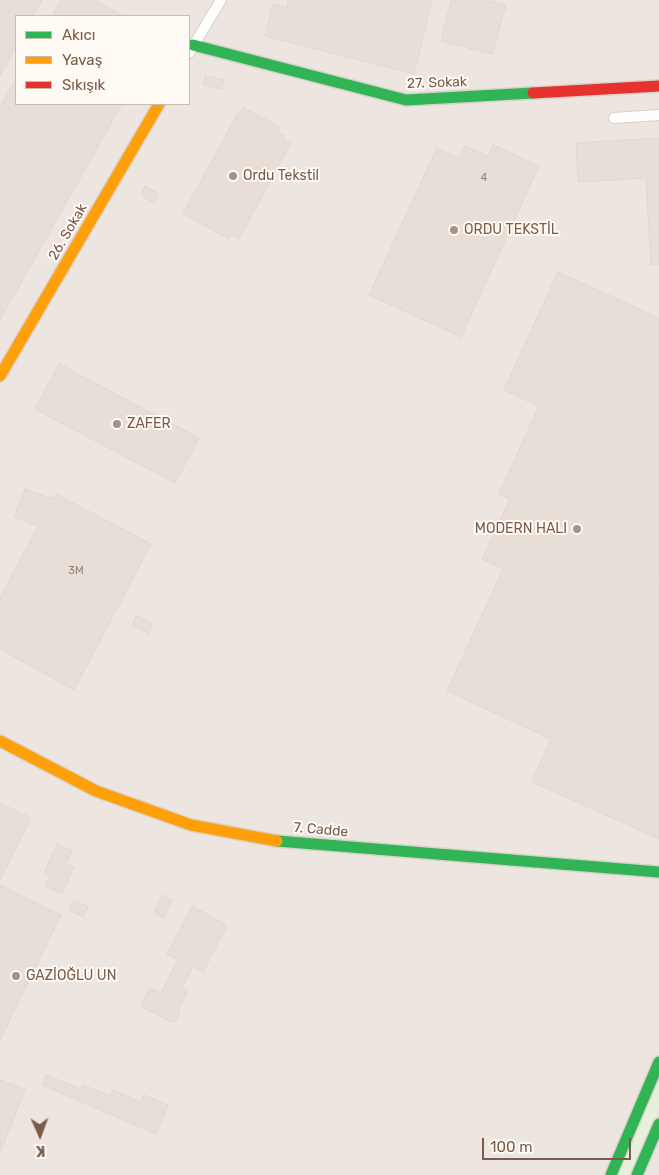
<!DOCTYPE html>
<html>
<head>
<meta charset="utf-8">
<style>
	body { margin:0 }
	#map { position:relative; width:659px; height:1175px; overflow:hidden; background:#f9f5f0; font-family:Rubik,sans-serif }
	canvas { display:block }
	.legend { position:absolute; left:15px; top:15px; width:175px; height:90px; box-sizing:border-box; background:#fffaf3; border:1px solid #cabbb1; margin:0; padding:6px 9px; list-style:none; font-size:15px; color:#7a5c4d }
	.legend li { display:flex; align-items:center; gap:10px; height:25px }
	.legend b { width:25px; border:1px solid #cabbb1 }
	.north { position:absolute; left:15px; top:1110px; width:50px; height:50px; -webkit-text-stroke:4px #fffaf3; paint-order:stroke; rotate:178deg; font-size:14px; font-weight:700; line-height:20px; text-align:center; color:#7a5c4d }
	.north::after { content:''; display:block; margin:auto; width:18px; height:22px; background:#7a5c4d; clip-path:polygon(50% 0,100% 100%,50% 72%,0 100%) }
	.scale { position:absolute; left:482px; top:1138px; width:149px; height:22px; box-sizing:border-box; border:2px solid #7a5c4d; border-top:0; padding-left:6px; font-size:15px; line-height:18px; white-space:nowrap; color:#7a5c4d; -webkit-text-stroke:4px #fffaf3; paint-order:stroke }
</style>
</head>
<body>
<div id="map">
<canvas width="659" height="1175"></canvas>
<ul class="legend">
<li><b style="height:6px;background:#30b455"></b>Akıcı</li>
<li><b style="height:6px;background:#ff9f0a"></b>Yavaş</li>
<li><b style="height:6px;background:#e5322d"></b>Sıkışık</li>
</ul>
<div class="north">K</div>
<div class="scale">100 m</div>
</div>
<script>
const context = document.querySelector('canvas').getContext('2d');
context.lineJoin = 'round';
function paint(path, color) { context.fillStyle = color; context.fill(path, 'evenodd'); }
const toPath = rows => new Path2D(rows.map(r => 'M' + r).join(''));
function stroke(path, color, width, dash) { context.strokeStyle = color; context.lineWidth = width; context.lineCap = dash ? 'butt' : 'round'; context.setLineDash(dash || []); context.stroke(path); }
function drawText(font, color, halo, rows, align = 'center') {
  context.font = font + ' Rubik,sans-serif'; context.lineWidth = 4; context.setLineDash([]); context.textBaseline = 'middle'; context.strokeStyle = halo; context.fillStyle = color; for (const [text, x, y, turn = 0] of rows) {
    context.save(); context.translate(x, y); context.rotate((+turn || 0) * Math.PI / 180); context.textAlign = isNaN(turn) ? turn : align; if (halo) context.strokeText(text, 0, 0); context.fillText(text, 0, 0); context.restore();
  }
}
paint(toPath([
	[0,0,659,0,659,1175,0,1175],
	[16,16,189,16,189,104,16,104]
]), '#ede5e0');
paint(toPath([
	[659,1073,659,1107,630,1175,615,1175]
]), '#e7f0db');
const building = toPath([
	[0,0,42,0,33,16,16,16,16,47,0,76,0,0],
	[61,0,95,0,123,16,52,16,61,0],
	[288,0,432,0,414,74,265,36,273,4,287,7,288,0],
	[451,0,485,0,506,5,492,54,441,41,451,0],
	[205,76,224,80,222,89,204,85,205,76],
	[16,79,16,104,122,104,0,320,0,107,16,79],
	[244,108,280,127,277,132,285,136,283,139,291,143,239,239,231,235,229,239,183,214,239,111,241,112,244,108],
	[659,138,659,264,651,265,646,178,578,182,576,143,659,138],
	[493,145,539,166,461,337,369,295,437,148,459,158,465,146,488,156,493,145],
	[145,186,159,194,154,203,141,195,145,186],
	[558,272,659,318,659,839,532,782,551,739,447,691,503,569,482,559,510,499,499,494,539,406,504,390,558,272],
	[59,364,199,438,175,483,35,409,59,364],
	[25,489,53,499,56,494,151,544,74,690,0,649,0,598,38,526,14,517,25,489],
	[136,616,153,623,149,633,132,626,136,616],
	[0,803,31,818,0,880,0,803],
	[57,844,72,851,66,864,74,867,62,894,45,886,50,876,44,873,57,844],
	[0,885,61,915,0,1040,0,885],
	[162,895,172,900,164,918,154,913,162,895],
	[74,900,88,907,83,917,69,910,74,900],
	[192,906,227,925,203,972,193,967,182,988,188,991,178,1011,180,1012,174,1023,140,1006,150,988,161,993,178,960,167,954,192,906],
	[46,1075,81,1089,83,1085,110,1096,113,1090,141,1102,144,1095,168,1105,156,1134,42,1085,46,1075],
	[0,1080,25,1089,1,1151,0,1151,0,1080]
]);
paint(building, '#e6ded7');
stroke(building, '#e2d8d2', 1);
const street = toPath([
	[189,53,221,0],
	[614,118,659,115]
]);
const fast = toPath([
	[193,45,406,100,533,93],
	[277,841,659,872],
	[611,1175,659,1062],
	[637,1175,659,1124]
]);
const slow = toPath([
	[0,376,159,104],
	[0,741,96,791,191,825,277,841]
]);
const jam = toPath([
	[533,93,659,86]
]);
stroke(street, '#d7d1cb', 12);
stroke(fast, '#d9d2cb', 14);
stroke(slow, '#d9d2cb', 14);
stroke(jam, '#d9d2cb', 14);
stroke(street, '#fefefd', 10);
stroke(fast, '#30b455', 11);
stroke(slow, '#ff9f0a', 11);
stroke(jam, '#e5322d', 11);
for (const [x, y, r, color] of [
	[233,176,5,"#a69286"],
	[454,230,5,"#a69286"],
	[117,424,5,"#a69286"],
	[577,529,5,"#a69286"],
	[16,976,5,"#a69286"]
]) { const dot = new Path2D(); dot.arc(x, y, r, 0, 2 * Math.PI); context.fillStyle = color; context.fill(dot); stroke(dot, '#fffaf3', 2); }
drawText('11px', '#977e72', null, [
	["4",484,178],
	["3M",76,571]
]);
drawText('14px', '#7a5c4d', '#fffaf3', [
	["27. Sokak",437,83,-2],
	["26. Sokak",68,232,-60],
	["7. Cadde",321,830,5]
]);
drawText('14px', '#7a5c4d', '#fffaf3', [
	["Ordu Tekstil",243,176],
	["ORDU TEKSTİL",464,230],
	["ZAFER",127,424],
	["MODERN HALI",567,529,"right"],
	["GAZİOĞLU UN",26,976]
], 'left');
</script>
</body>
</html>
